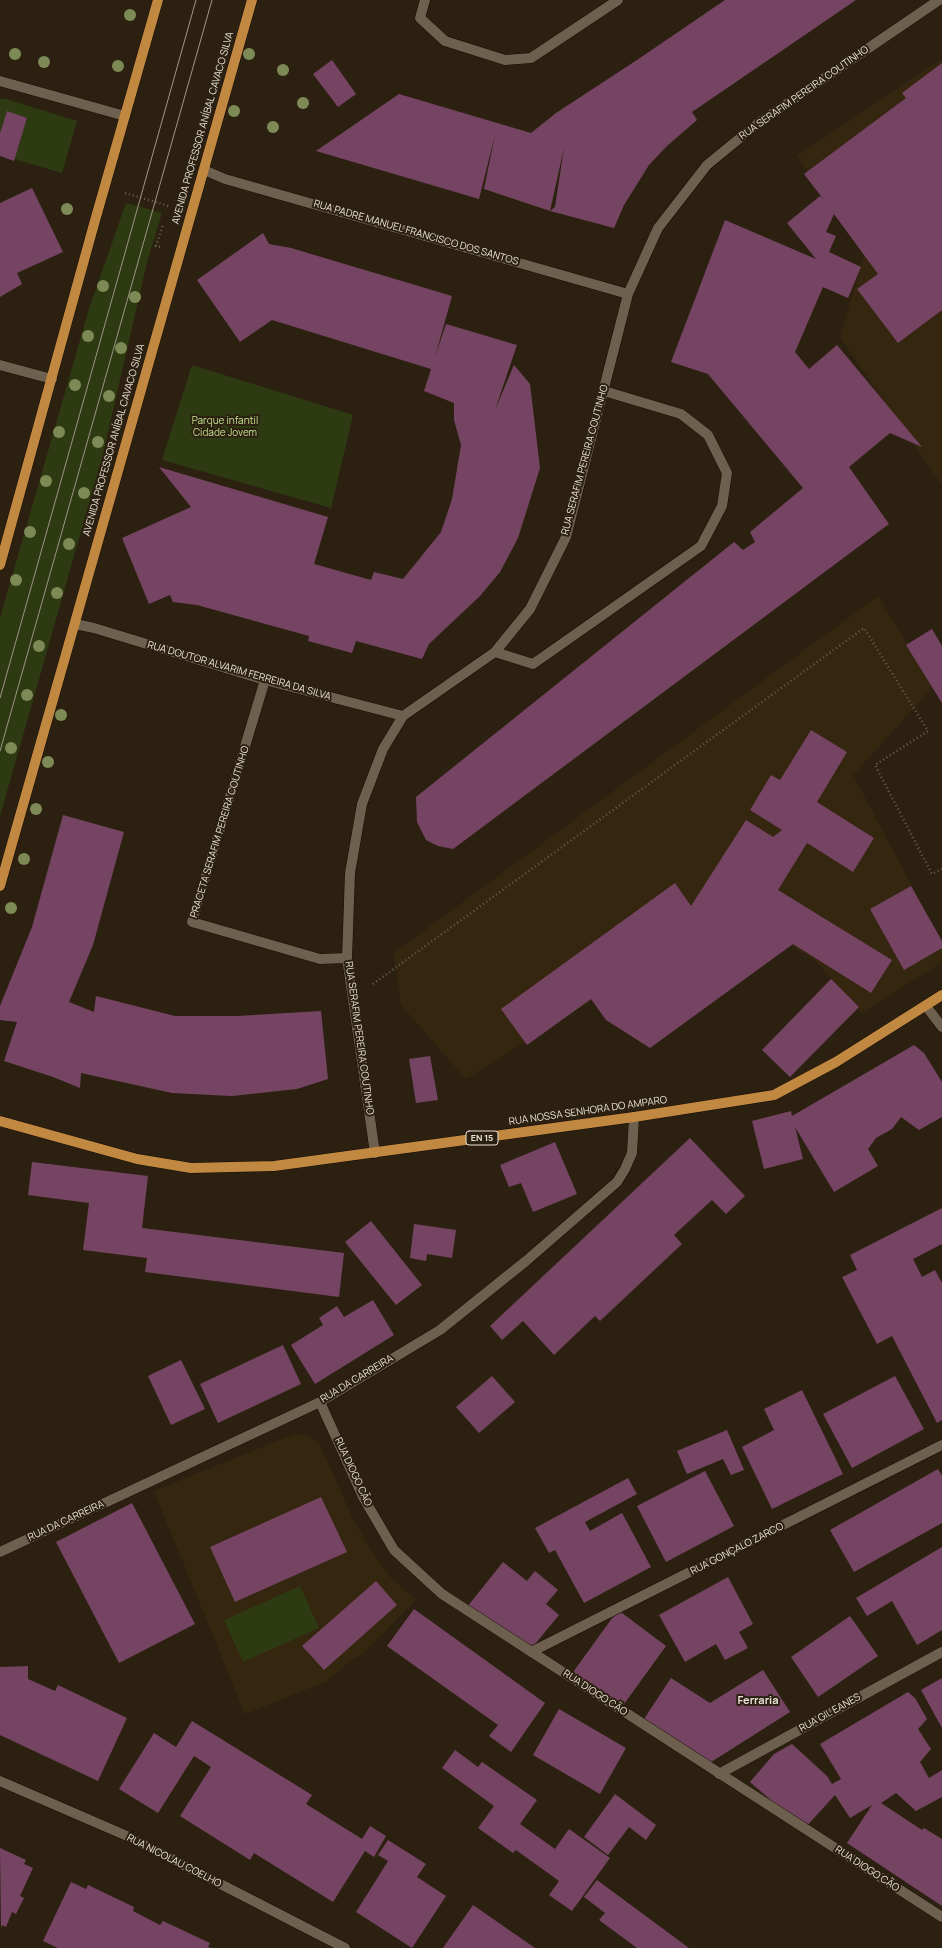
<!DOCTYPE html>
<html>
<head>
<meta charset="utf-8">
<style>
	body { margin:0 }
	canvas { display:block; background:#2c2111 }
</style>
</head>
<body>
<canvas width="942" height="1948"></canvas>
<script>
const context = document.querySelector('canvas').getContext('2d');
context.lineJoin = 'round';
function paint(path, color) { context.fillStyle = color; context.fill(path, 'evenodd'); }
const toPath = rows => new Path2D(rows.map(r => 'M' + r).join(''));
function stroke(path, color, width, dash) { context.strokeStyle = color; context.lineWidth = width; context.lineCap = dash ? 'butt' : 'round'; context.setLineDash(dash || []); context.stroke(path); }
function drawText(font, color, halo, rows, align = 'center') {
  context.font = font + ' Manrope,sans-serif'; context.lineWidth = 4; context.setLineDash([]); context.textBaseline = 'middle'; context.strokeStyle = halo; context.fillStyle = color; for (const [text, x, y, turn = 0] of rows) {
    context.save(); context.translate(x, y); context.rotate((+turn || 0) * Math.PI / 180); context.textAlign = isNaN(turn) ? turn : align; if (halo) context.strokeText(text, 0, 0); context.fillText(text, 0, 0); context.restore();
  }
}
paint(toPath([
	[942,59,942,485,840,337,864,256,797,156],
	[878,596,933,687,853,775,942,943,942,962,862,1013,816,961,735,911,466,1079,401,1005,394,953],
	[295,1434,307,1436,319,1443,352,1517,369,1547,390,1577,416,1600,363,1654,351,1660,327,1681,245,1714,154,1491]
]), '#352610');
paint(toPath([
	[0,99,6,99,77,121,62,173,14,159,27,118,7,112,0,133],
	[126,203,162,213,147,262,103,454,0,816,0,618,89,309],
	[192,365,353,415,331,508,162,460],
	[300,1586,319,1628,243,1662,224,1620]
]), '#2d3a12');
paint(toPath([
	[725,0,856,0,692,112,697,120,667,146,649,165,624,205,614,228,550,211,484,189,495,135,479,199,316,151,399,94,531,133,556,113,637,60],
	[564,148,555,207,550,211],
	[332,60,356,94,338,107,313,74],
	[942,63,942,310,898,343,857,289,878,274,834,214,826,232,836,236,829,252,861,267,848,298,823,287,795,352,809,369,837,345,922,447,890,433,849,467,889,524,453,849,438,846,426,840,417,822,416,797,734,542,743,550,755,542,750,532,803,488,708,374,671,362,725,220,816,259,787,223,820,196,824,200,804,174,906,98,902,93],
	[7,111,27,118,14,161,0,156,0,133],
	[32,188,63,252,17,273,22,284,0,297,0,203],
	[263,233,269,244,291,248,452,296,435,357,446,324,517,345,495,410,514,365,530,384,540,468,518,538,500,572,480,596,429,644,422,659,356,641,352,653,308,641,309,636,197,605,173,602,170,595,149,604,122,538,191,507,159,467,328,517,314,564,371,580,374,572,403,579,441,532,452,499,461,445,454,420,454,403,424,391,431,369,272,320,240,342,197,280],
	[932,629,942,646,942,703,906,645],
	[811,730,847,752,817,802,874,838,853,872,807,843,778,890,892,960,871,993,793,944,650,1048,606,1020,591,999,527,1045,501,1009,675,883,691,906,746,820,773,837,782,830,750,810,771,775,780,780],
	[63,815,124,832,93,945,69,1002,94,1012,96,996,175,1016,237,1016,321,1011,328,1079,297,1089,232,1096,172,1093,81,1073,80,1088,53,1077,4,1061,17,1022,0,1020,0,1006,32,927],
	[911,886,942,941,942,948,904,970,870,909],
	[831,979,859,1007,790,1077,762,1050],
	[914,1045,924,1053,942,1082,942,1117,919,1130,901,1117,892,1129,876,1138,868,1149,878,1166,834,1192,795,1127,803,1159,764,1169,752,1121,791,1111,792,1116],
	[430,1056,438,1100,416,1103,409,1059],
	[690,1138,745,1196,726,1214,712,1200,674,1235,682,1244,600,1321,595,1316,554,1355,523,1321,502,1340,490,1326],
	[555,1142,577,1194,533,1212,521,1183,509,1187,500,1165],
	[32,1162,148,1176,142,1228,344,1253,339,1297,145,1272,147,1258,83,1250,89,1203,28,1195],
	[942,1208,942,1244,913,1259,922,1277,935,1270,942,1283,942,1420,937,1423,892,1336,877,1344,842,1277,857,1270,850,1255],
	[371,1221,422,1285,396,1305,345,1242],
	[414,1224,456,1230,452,1258,427,1254,426,1261,410,1258],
	[373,1300,394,1335,315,1384,291,1345,323,1325,319,1318,337,1306,344,1317],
	[283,1345,301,1384,218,1423,200,1384],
	[181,1360,205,1409,171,1425,148,1376],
	[492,1376,515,1402,479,1433,456,1407],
	[895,1376,924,1429,852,1468,823,1414],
	[802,1390,843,1474,772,1509,742,1447,774,1430,764,1409],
	[727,1430,744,1470,731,1475,723,1459,687,1474,677,1451],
	[938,1469,942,1476,942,1523,854,1572,830,1530],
	[705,1471,734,1526,666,1562,637,1506],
	[628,1478,637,1494,585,1522,590,1531,622,1513,651,1567,584,1603,555,1550,549,1553,535,1528],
	[321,1497,347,1552,235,1602,210,1547],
	[132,1503,195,1624,119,1663,56,1542],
	[942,1547,942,1630,917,1645,892,1601,867,1616,856,1598],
	[503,1562,527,1581,535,1571,558,1590,546,1604,559,1615,526,1655,467,1607],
	[728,1577,753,1624,739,1632,748,1648,725,1660,716,1644,685,1662,659,1615],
	[376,1581,397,1605,324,1670,302,1646],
	[414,1609,545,1703,511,1752,489,1736,498,1725,387,1646],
	[618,1610,666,1646,619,1711,571,1675],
	[850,1616,878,1656,818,1697,791,1657],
	[28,1666,28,1679,55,1691,58,1685,127,1718,98,1781,0,1735,0,1667],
	[763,1670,790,1712,708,1764,642,1722,671,1678,710,1703],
	[942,1678,942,1728,921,1690],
	[908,1692,915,1698,927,1719,918,1729,931,1749,920,1762,929,1778,942,1770,942,1797,916,1811,896,1793,881,1803,922,1830,924,1828,942,1839,942,1906,847,1843,872,1805,850,1818,835,1795,804,1829,750,1782,774,1754,792,1744,827,1776,832,1784,841,1779,820,1744],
	[559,1709,626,1748,600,1794,533,1755],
	[192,1721,312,1795,306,1804,362,1839,370,1826,386,1836,374,1857,365,1851,333,1902,254,1853,250,1860,180,1816,211,1767,194,1756,158,1813,119,1789,154,1733,176,1747],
	[455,1750,478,1767,482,1762,537,1800,520,1824,555,1849,569,1829,610,1858,572,1911,549,1895,559,1881,516,1850,513,1853,478,1828,494,1806,442,1768],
	[615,1794,656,1825,646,1840,629,1827,608,1855,584,1837],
	[388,1840,426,1864,417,1877,446,1896,412,1948,356,1912,388,1861,378,1855],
	[0,1848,26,1860,24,1864,33,1868,20,1896,24,1898,16,1914,12,1912,6,1927,2,1925,1,1928],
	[597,1880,689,1948,637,1948,599,1920,605,1913,584,1897],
	[71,1882,86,1889,88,1885,134,1907,133,1911,160,1925,163,1921,210,1943,208,1947,211,1948,58,1948,43,1941],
	[473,1905,535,1948,443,1948]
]), '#754462');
const minor = toPath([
	[425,0,420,18,445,41,505,60,531,58,618,0],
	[0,81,125,116],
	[204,170,225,179,628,294],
	[0,365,52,379],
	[75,624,94,628,265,680,403,716],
	[495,652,533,664,701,546,722,506,727,473,708,435,681,414,604,391],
	[265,680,192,922,320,959,347,958],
	[926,1006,942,1027],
	[375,1153,347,958,350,873,362,804,383,749,403,716,495,652,530,609,566,537,628,294,658,228,707,165,757,124,939,0],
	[320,1402,363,1497,394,1550,442,1594,942,1917],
	[0,1552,320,1402,440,1330,526,1261,617,1182,625,1169,632,1153,634,1117],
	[531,1652,942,1445],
	[719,1774,942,1652],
	[0,1781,127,1836,345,1948]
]);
const major = toPath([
	[0,565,94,224,158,0],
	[0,886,252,0],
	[0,1121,137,1159,191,1168,274,1166,634,1117,774,1095,836,1062,942,995]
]);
stroke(minor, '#140a00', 11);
stroke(major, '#140a00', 11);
stroke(toPath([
	[125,193,169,206,168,208],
	[160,247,156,246,163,225],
	[373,984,864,628,928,731,875,765,932,874,942,869]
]), '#685e50', 2.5, [1, 3]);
stroke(minor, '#6d604e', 10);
stroke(major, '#c18842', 10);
stroke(toPath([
	[0,698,196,0],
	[0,751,212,0]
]), '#9f9589', 1);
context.fillStyle = '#7e8a56';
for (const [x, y] of [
	[130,15],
	[15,54],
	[249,54],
	[44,62],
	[118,66],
	[283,70],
	[303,103],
	[234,111],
	[273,127],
	[67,209],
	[103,286],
	[135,297],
	[88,336],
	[121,348],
	[75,385],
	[109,396],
	[59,432],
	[98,442],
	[46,481],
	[84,493],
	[30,532],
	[69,544],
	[16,580],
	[57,593],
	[39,646],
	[27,695],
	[61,715],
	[11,748],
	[48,762],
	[36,809],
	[24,859],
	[11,908]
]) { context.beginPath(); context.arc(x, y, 6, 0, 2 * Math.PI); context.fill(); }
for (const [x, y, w] of [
	[482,1138,32]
]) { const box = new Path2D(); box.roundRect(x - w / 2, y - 7, w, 14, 3); context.fillStyle = '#2c2111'; context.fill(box); stroke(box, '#eae2d8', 1); }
drawText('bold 9px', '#eae2d8', null, [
	["EN 15",482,1138]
]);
drawText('10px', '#eae2d8', '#2c2111', [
	["RUA SERAFIM PEREIRA COUTINHO",804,93,-35],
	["AVENIDA PROFESSOR ANÍBAL CAVACO SILVA",203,128,-74],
	["RUA PADRE MANUEL FRANCISCO DOS SANTOS",416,233,16],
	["AVENIDA PROFESSOR ANÍBAL CAVACO SILVA",114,440,-74],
	["RUA SERAFIM PEREIRA COUTINHO",585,460,-75],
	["RUA DOUTOR ALVARIM FERREIRA DA SILVA",239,671,16],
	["PRACETA SERAFIM PEREIRA COUTINHO",220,832,-73],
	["RUA SERAFIM PEREIRA COUTINHO",359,1038,82],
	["RUA NOSSA SENHORA DO AMPARO",588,1111,-8],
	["RUA DA CARREIRA",357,1379,-31],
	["RUA DIOGO CÃO",353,1472,65],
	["RUA DA CARREIRA",66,1521,-25],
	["RUA GONÇALO ZARCO",737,1549,-27],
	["RUA DIOGO CÃO",595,1693,33],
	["RUA GIL EANES",830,1713,-29],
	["RUA NICOLAU COELHO",174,1861,27],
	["RUA DIOGO CÃO",867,1869,33]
]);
drawText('10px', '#c2e08f', '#2c2111', [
	["Parque infantil",225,421],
	["Cidade Jovem",225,433]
]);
drawText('bold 11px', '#eae2d8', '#2c2111', [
	["Ferraria",758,1701]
]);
</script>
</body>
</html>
